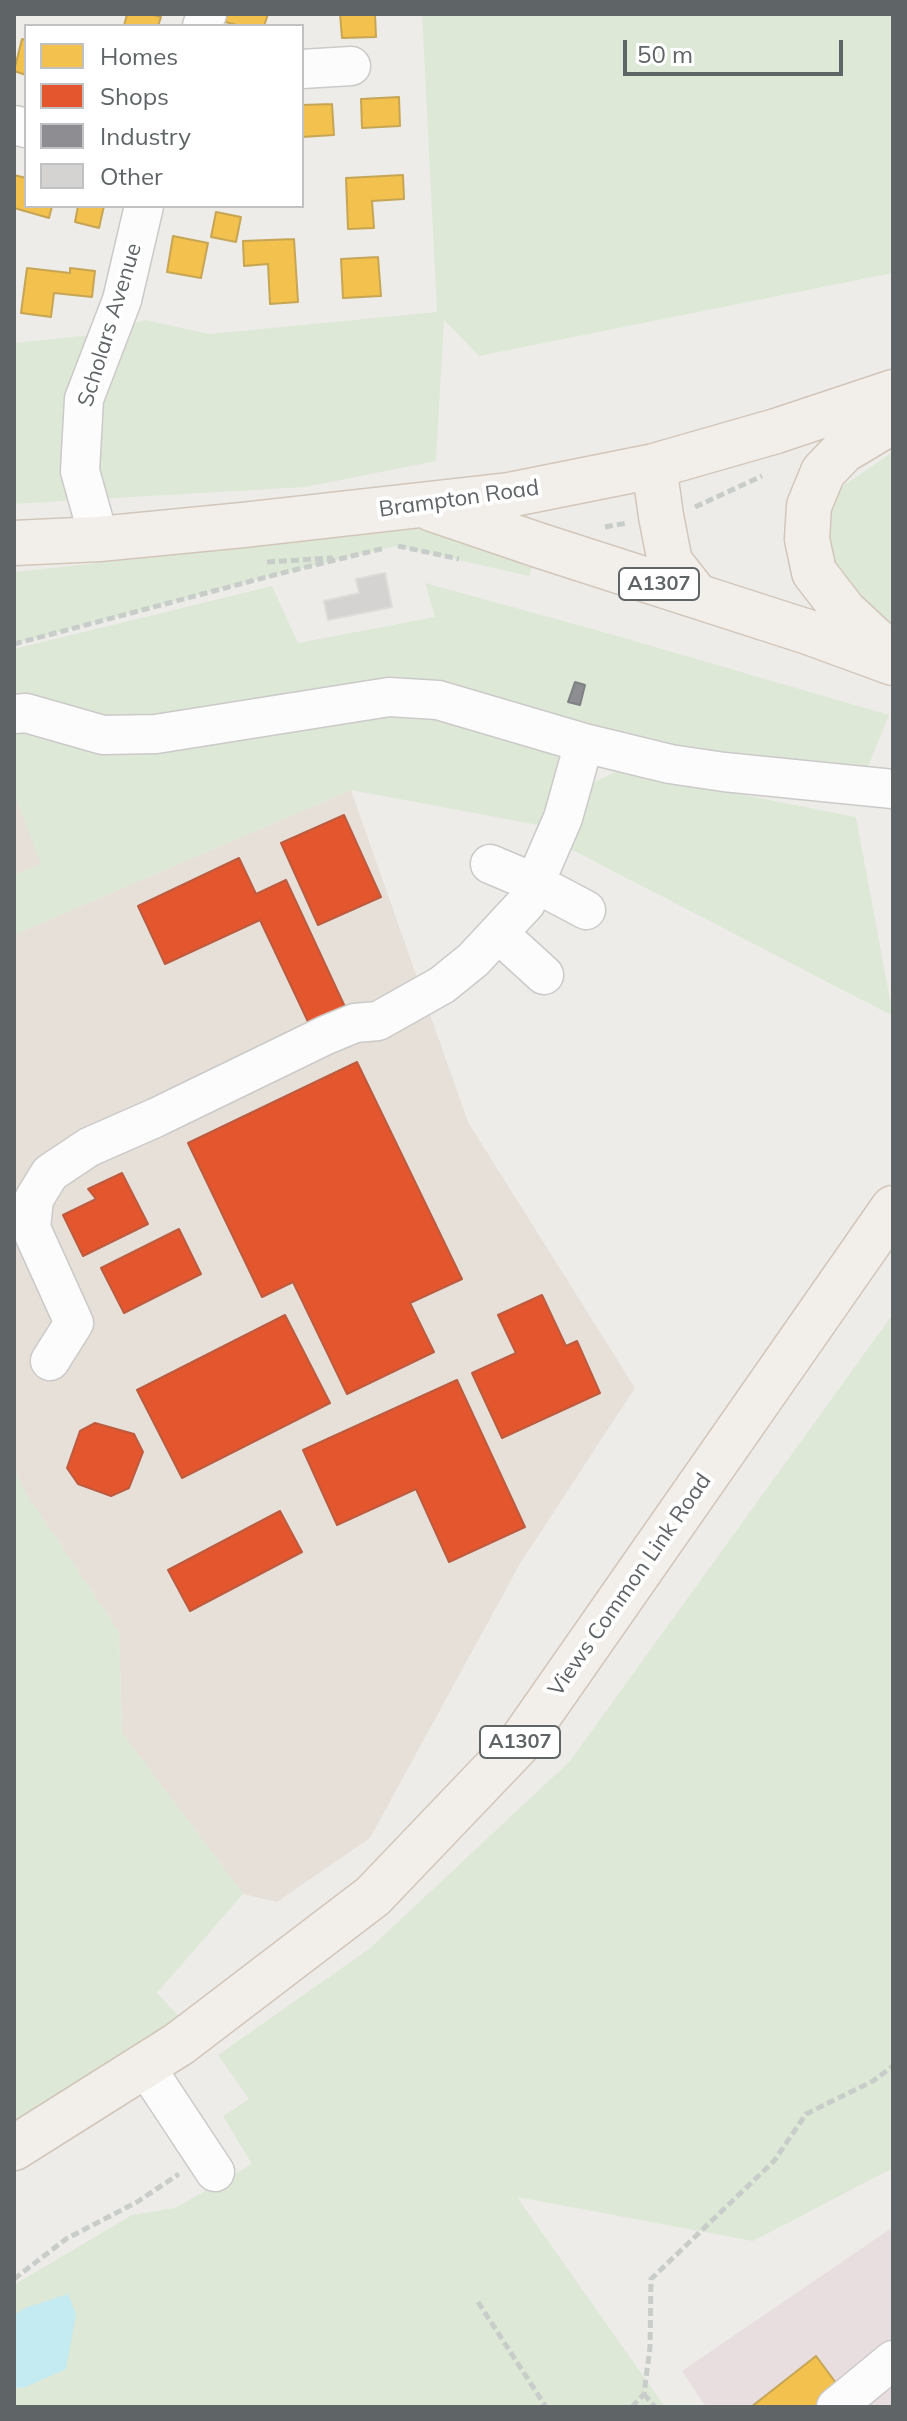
<!DOCTYPE html>
<html>
<head>
<meta charset="utf-8">
<style>
	body { margin:0 }
	#map { position:relative; width:907px; height:2421px; overflow:hidden; background:#eeece9; font-family:Mulish,sans-serif }
	canvas { display:block }
	.frame { position:absolute; inset:0; border:16px solid #5f6466; pointer-events:none }
	.legend { position:absolute; left:24px; top:24px; width:280px; height:184px; box-sizing:border-box; background:#fff; border:2px solid #bfc1c2; margin:0; padding:10px 14px; list-style:none; font-size:24px; color:#5f6466 }
	.legend li { display:flex; align-items:center; gap:16px; height:40px }
	.legend b { width:40px; border:2px solid #bfc1c2 }
	.scale { position:absolute; left:623px; top:40px; width:220px; height:36px; box-sizing:border-box; border:4px solid #5f6466; border-top:0; padding-left:10px; font-size:24px; line-height:28px; white-space:nowrap; color:#5f6466; -webkit-text-stroke:6px #fff; paint-order:stroke }
</style>
</head>
<body>
<div id="map">
<canvas width="907" height="2421"></canvas>
<div class="frame"></div>
<ul class="legend">
<li><b style="height:22px;background:#f2c14e"></b>Homes</li>
<li><b style="height:22px;background:#e4572e"></b>Shops</li>
<li><b style="height:22px;background:#8d8d92"></b>Industry</li>
<li><b style="height:22px;background:#d5d3d2"></b>Other</li>
</ul>
<div class="scale">50 m</div>
</div>
<script>
const context = document.querySelector('canvas').getContext('2d');
context.lineJoin = 'round';
function paint(path, color) { context.fillStyle = color; context.fill(path, 'evenodd'); }
const toPath = rows => new Path2D(rows.map(r => 'M' + r).join(''));
function stroke(path, color, width, dash) { context.strokeStyle = color; context.lineWidth = width; context.lineCap = dash ? 'butt' : 'round'; context.setLineDash(dash || []); context.stroke(path); }
function drawText(font, color, halo, rows, align = 'center') {
  context.font = font + ' Mulish,sans-serif'; context.lineWidth = 8; context.setLineDash([]); context.textBaseline = 'middle'; context.strokeStyle = halo; context.fillStyle = color; for (const [text, x, y, turn = 0] of rows) {
    context.save(); context.translate(x, y); context.rotate((+turn || 0) * Math.PI / 180); context.textAlign = isNaN(turn) ? turn : align; if (halo) context.strokeText(text, 0, 0); context.fillText(text, 0, 0); context.restore();
  }
}
paint(toPath([
	[351,790,468,1122,635,1388,521,1562,370,1838,277,1902,243,1894,122,1733,119,1632,25,1492,14,1470,14,935],
	[14,792,42,865,14,875]
]), '#e6e0d8');
paint(toPath([
	[893,2227,893,2407,706,2407,682,2371]
]), '#e8dedf');
paint(toPath([
	[422,14,893,14,893,273,479,356,444,320,436,461,305,487,14,504,14,343,92,335,145,320,209,334,437,312],
	[893,452,893,632,877,622,831,559,825,535,834,492],
	[423,528,535,560,529,576,396,546,278,574,14,644,14,572],
	[425,583,607,633,889,715,867,769,639,747,579,730,549,827,351,790,14,935,14,875,41,864,14,792,14,649,272,586,298,643,435,617],
	[616,772,642,775,856,817,893,1016,561,844,592,783],
	[893,1314,893,2168,753,2241,517,2197,665,2407,14,2407,14,2387,23,2388,25,2308,14,2315,14,2285,132,2215,175,2208,252,2164,223,2116,249,2099,218,2055,369,1949,570,1761],
	[14,1469,25,1492,119,1632,122,1733,243,1894,157,1993,187,2025,14,2128]
]), '#dde8d7');
paint(toPath([
	[68,2294,76,2314,66,2369,23,2388,14,2387,14,2315,25,2308]
]), '#c4eaf2');
const homes = toPath([
	[127,14,150,14,161,17,158,26,124,26,127,14],
	[227,14,268,14,264,26,241,26,225,22,227,14],
	[340,14,375,14,376,37,342,38,340,14],
	[22,39,26,40,26,75,14,71,22,39],
	[399,97,400,126,362,128,361,99,399,97],
	[332,104,334,135,302,137,302,105,332,104],
	[14,175,26,178,26,206,52,206,49,218,14,208,14,175],
	[403,175,404,199,372,201,374,228,348,229,346,178,403,175],
	[78,206,104,206,99,228,75,222,78,206],
	[216,212,241,217,236,242,211,237,216,212],
	[173,236,208,243,201,278,167,272,173,236],
	[294,239,298,302,270,304,268,264,244,266,243,241,294,239],
	[378,257,381,296,343,298,341,259,378,257],
	[27,268,70,273,70,268,95,271,92,297,54,293,51,317,21,313,27,268],
	[816,2356,839,2387,814,2407,751,2407,816,2356]
]);
paint(homes, '#f2c14e');
stroke(homes, '#c6a555', 2);
const shops = toPath([
	[344,815,381,897,318,925,281,843,344,815],
	[239,858,256,894,286,880,346,1009,310,1026,260,920,165,964,138,906,239,858],
	[357,1062,462,1279,410,1303,434,1352,347,1394,293,1282,262,1297,188,1143,357,1062],
	[122,1173,148,1224,83,1256,63,1215,96,1199,88,1189,122,1173],
	[179,1229,201,1274,124,1313,101,1268,179,1229],
	[542,1295,566,1346,577,1341,600,1393,502,1438,472,1373,516,1353,498,1315,542,1295],
	[285,1315,330,1403,182,1478,137,1390,285,1315],
	[457,1380,525,1527,449,1562,416,1489,337,1525,303,1450,457,1380],
	[95,1423,134,1434,143,1452,129,1488,111,1496,78,1484,67,1468,80,1431,95,1423],
	[280,1511,302,1552,190,1611,168,1570,280,1511]
]);
paint(shops, '#e4572e');
stroke(shops, '#bc5b3f', 2);
const industry = toPath([
	[575,682,585,685,580,705,568,702,575,682]
]);
paint(industry, '#8d8d92');
stroke(industry, '#7f8185', 2);
const building = toPath([
	[385,573,392,607,328,620,324,601,359,593,356,579,385,573]
]);
paint(building, '#d5d3d2');
stroke(building, '#dedbd8', 2);
const minor = toPath([
	[202,26,207,14],
	[302,69,351,66],
	[14,125,26,128],
	[99,539,80,471,84,399,122,300,144,206],
	[14,714,26,713,103,735,156,734,389,697,438,700,584,743],
	[490,864,535,883,586,910],
	[498,933,544,975],
	[50,1361,74,1323,31,1228,34,1199,50,1173,89,1147,155,1118,326,1035,355,1023,378,1021,442,985,473,960,526,903,563,818,584,743,670,764,724,772,893,789],
	[145,2066,215,2172],
	[836,2407,893,2360]
]);
const major = toPath([
	[654,466,661,516,670,562,696,595],
	[432,509,541,546,808,632,893,663],
	[14,543,99,539,243,525,509,495,654,466,776,431,893,392],
	[889,653,844,611,814,572,807,539,809,506,823,472,843,451,893,421],
	[14,2148,179,2044,373,1896,522,1740,893,1208]
]);
stroke(minor, '#cbcac9', 41);
stroke(major, '#d2c6ba', 47);
stroke(toPath([
	[695,507,762,476],
	[605,527,627,523],
	[398,546,459,559],
	[267,562,333,558],
	[14,644,278,574,385,548],
	[14,2279,66,2239,137,2202,179,2174],
	[478,2302,546,2407],
	[644,2394,655,2407],
	[632,2407,644,2394,650,2347,651,2279,774,2161,806,2114,873,2081,893,2066]
]), '#c8cdca', 5, [8, 4]);
stroke(minor, '#fcfcfc', 38);
stroke(major, '#f2efea', 44);
for (const [x, y, w] of [
	[659,584,80],
	[520,1742,80]
]) { const box = new Path2D(); box.roundRect(x - w / 2, y - 16, w, 32, 6); context.fillStyle = '#fff'; context.fill(box); stroke(box, '#5f6466', 2); }
drawText('bold 20px', '#5f6466', null, [
	["A1307",659,584],
	["A1307",520,1742]
]);
drawText('22px', '#5f6466', '#fff', [
	["Scholars Avenue",110,325,-73],
	["Brampton Road",459,499,-8],
	["Views Common Link Road",630,1585,-55]
]);
</script>
</body>
</html>
